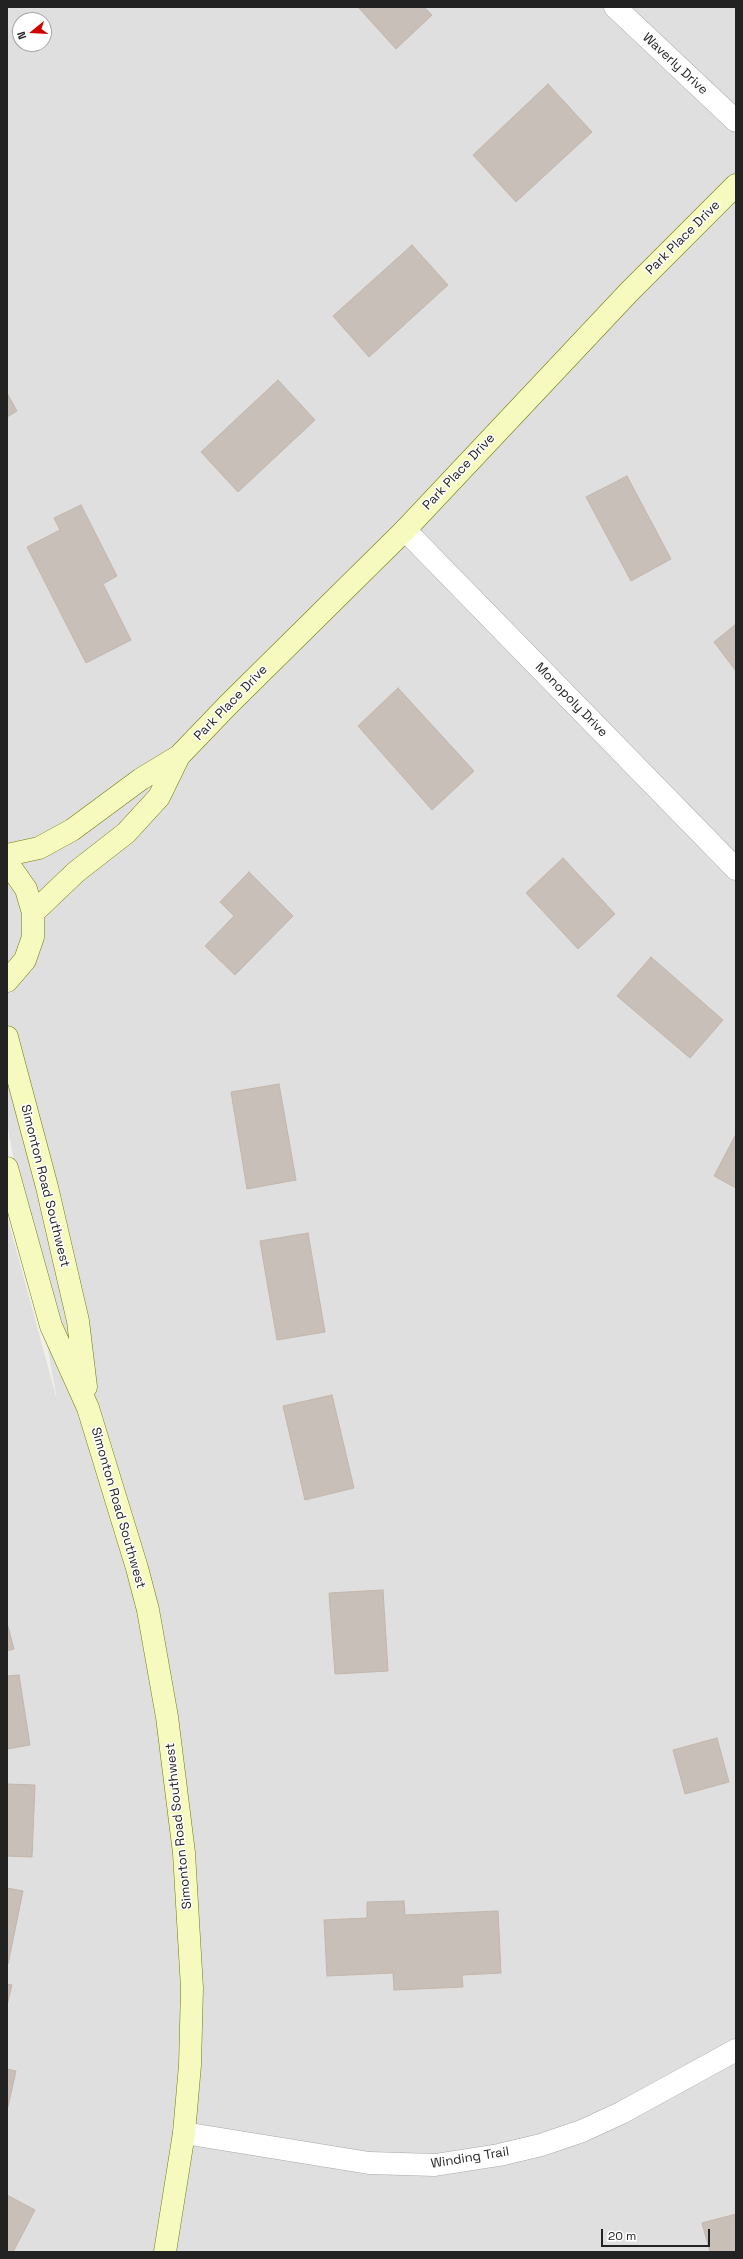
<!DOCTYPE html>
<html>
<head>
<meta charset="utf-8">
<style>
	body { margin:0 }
	#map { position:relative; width:743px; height:2259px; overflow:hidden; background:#f2efe9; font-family:"Space Grotesk",sans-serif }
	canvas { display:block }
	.frame { position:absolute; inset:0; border:8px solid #222; pointer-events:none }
	.north { position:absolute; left:12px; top:12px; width:40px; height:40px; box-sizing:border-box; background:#fff; border:1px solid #a7a7a7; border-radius:50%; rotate:252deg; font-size:11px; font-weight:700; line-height:16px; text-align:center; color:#222 }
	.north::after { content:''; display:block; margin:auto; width:14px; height:18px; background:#d40000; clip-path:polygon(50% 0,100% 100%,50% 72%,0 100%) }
	.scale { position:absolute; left:601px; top:2229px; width:109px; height:18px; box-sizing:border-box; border:2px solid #222; border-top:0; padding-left:5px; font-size:12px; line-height:14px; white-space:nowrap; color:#222; -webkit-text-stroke:3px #fff; paint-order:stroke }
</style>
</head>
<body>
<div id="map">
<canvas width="743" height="2259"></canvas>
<div class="frame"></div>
<div class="north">N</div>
<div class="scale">20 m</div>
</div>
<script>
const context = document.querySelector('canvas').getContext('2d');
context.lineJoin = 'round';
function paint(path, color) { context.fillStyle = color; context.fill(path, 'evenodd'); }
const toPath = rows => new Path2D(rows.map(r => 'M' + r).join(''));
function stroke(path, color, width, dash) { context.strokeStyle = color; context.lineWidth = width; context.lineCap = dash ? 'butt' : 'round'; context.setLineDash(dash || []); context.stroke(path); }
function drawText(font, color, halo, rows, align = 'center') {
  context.font = font + ' "Space Grotesk",sans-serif'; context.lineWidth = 3; context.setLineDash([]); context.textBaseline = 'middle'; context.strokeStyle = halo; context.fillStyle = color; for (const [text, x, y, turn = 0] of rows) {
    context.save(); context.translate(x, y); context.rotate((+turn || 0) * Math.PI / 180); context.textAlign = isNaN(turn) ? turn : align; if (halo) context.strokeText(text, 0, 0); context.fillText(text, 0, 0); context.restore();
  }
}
paint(toPath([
	[7,7,736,7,736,2252,7,2252,7,1216,57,1400,7,1123],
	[20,20,44,20,44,44,20,44]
]), '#e0dfdf');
const building = toPath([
	[358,7,424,7,432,15,396,49,358,7],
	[548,84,592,132,516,202,473,155,548,84],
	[412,245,448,285,369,357,333,316,412,245],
	[278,380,315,420,238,492,201,452,278,380],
	[7,393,17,411,7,417,7,393],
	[627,476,671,559,631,581,586,497,627,476],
	[81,505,117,576,103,584,131,640,86,663,27,547,60,530,54,518,81,505],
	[736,624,736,671,714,642,736,624],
	[398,688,474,771,432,810,358,726,398,688],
	[563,858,615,914,578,949,526,893,563,858],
	[249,872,293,916,235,975,205,946,234,916,220,902,249,872],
	[651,957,723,1020,690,1058,617,996,651,957],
	[279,1084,296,1180,247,1189,231,1092,279,1084],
	[736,1134,736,1188,714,1176,736,1134],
	[308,1233,325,1332,277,1340,260,1241,308,1233],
	[332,1395,354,1488,305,1500,283,1406,332,1395],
	[383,1590,388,1671,335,1674,329,1593,383,1590],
	[7,1623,14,1649,7,1651,7,1623],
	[19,1675,30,1745,7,1749,7,1676,19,1675],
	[717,1738,729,1782,685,1794,673,1750,717,1738],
	[7,1784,35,1785,32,1857,7,1856,7,1784],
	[7,1888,23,1891,8,1964,7,1964,7,1888],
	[404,1901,405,1915,498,1911,501,1973,462,1975,463,1987,394,1990,393,1973,327,1976,324,1920,367,1918,367,1902,404,1901],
	[7,1984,12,1985,7,2005,7,1984],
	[7,2069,16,2071,7,2111,7,2069],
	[7,2195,35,2210,13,2252,7,2252,7,2195],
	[736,2214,736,2252,710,2252,702,2223,736,2214]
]);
paint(building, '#c7bfb8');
stroke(building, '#c4b6ab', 1);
const street = toPath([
	[615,7,736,121],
	[405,530,736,869],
	[184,2133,369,2163,435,2165,499,2155,541,2145,582,2131,621,2113,736,2050]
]);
const secondary = toPath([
	[7,855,39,848,72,830,141,779,179,756,229,704,405,530,629,292,736,185],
	[7,865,12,869,26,889,33,913,33,937,25,960,7,981],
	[33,913,76,872,126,833,159,797,179,756],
	[7,1037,47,1187,78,1321,86,1387],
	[7,1168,51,1326,88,1408,137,1568,148,1610,167,1717,184,1853,192,1988,190,2065,184,2133,165,2252]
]);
stroke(street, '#a9a9a9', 23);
stroke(secondary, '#707d05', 23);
stroke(street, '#fff', 22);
stroke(secondary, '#f7fabf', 22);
drawText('13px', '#222', '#fff', [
	["Waverly Drive",675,64,43],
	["Park Place Drive",683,238,-45],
	["Park Place Drive",459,472,-47],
	["Monopoly Drive",571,700,46],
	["Park Place Drive",231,703,-46],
	["Simonton Road Southwest",45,1186,76],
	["Simonton Road Southwest",118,1508,74],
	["Simonton Road Southwest",179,1826,-96],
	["Winding Trail",470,2158,-9]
]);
</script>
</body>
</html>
